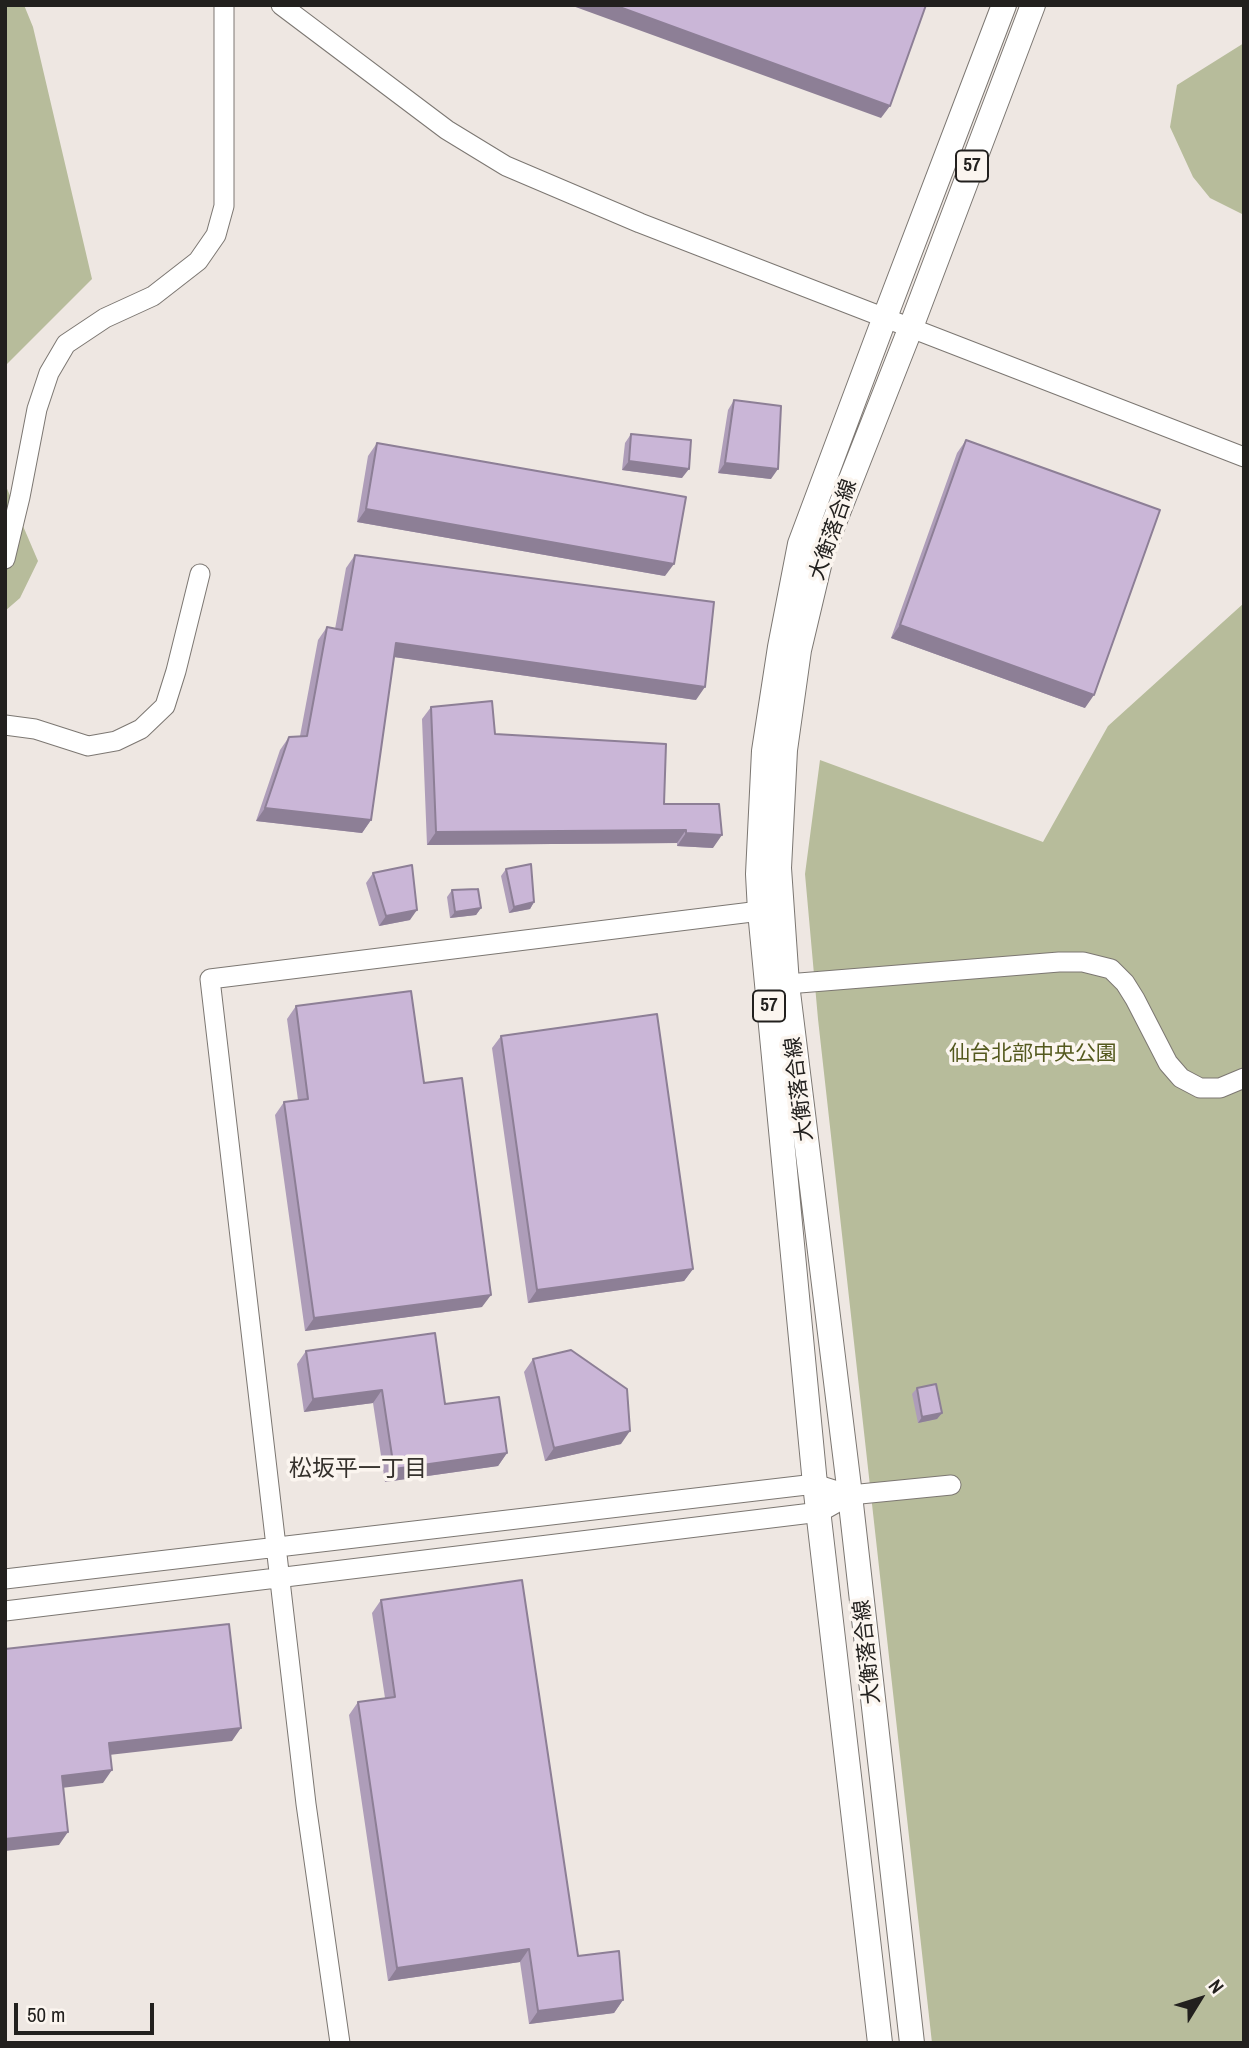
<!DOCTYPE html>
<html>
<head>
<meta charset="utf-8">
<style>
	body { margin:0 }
	#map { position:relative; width:1249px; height:2048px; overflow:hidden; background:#eee7e2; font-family:"Archivo Narrow",sans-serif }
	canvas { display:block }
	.frame { position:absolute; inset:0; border:7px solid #22201e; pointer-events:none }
	.north { position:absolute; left:1165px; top:1964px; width:70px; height:70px; -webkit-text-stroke:5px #fbf5ef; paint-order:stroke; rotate:52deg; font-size:19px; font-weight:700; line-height:28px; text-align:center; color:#22201e }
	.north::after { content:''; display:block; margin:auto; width:24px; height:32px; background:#22201e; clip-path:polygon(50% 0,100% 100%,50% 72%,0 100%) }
	.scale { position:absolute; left:14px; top:2003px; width:140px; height:32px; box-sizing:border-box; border:4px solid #22201e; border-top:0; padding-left:9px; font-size:21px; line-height:24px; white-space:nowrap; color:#22201e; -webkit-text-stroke:5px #fbf5ef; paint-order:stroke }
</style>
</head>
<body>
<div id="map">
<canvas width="1249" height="2048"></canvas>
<div class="frame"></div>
<div class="north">N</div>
<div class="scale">50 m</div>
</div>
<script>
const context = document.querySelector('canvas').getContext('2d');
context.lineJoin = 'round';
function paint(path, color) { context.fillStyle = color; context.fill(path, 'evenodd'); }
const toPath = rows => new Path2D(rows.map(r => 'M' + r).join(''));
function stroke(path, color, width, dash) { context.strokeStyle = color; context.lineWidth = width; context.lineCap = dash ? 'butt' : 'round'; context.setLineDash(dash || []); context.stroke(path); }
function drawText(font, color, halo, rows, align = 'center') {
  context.font = font + ' "Archivo Narrow","Noto Sans JP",sans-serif'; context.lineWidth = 7; context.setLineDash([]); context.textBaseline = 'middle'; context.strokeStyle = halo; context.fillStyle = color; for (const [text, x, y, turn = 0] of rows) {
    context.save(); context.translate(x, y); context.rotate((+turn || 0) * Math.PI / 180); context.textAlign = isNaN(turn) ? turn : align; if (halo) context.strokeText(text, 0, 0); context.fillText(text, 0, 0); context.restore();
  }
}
paint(toPath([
	[5,5,24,5,33,27,92,279,5,366],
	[1244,43,1244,215,1210,198,1193,177,1170,127,1177,85],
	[5,484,38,561,20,598,5,611],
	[1244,603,1244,2043,932,2043,818,1019,805,874,820,760,1043,842,1108,726]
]), '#b7bc9b');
const minor = toPath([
	[281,5,447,130,506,166,640,223,1244,457],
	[5,559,20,497,37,409,49,373,66,344,105,318,153,296,198,261,216,235,224,206,224,5],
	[5,725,35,729,88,746,116,741,141,729,165,706,176,671,200,574],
	[787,984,1059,962,1083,962,1111,969,1125,983,1135,999,1168,1063,1181,1078,1200,1088,1220,1088,1244,1078],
	[5,1579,815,1484,850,1495,951,1485],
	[5,1611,820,1512,850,1495],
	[340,2043,306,1804,210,979,760,911]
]);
const major = toPath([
	[880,2043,815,1484,760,911,758,874,764,751,780,647,800,544,885,317,1004,5],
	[912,2043,850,1495,787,984,779,868,785,750,799,650,822,553,911,327,1033,5]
]);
stroke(minor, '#7c7772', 21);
stroke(major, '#7c7772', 26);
stroke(minor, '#fff', 19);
stroke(major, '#fff', 24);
paint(toPath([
	[734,400,771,479,718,473,728,410],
	[631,434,682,478,622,470,625,443],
	[966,440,1085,708,891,638,957,453],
	[377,443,665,576,357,522,368,456],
	[355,555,696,700,394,657,371,820,362,833,256,821,280,750,289,737,300,736,318,640,327,627,335,629,346,568],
	[431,707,664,804,713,848,677,846,677,843,427,845,422,719],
	[506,869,534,902,530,909,509,913,501,876],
	[373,873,410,920,379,926,366,883],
	[452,890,481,908,476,915,450,918,447,897],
	[296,1006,424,1083,482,1307,305,1331,275,1115,284,1102,298,1100,287,1019],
	[501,1036,693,1269,684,1281,528,1303,492,1048],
	[306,1351,445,1404,507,1453,498,1466,385,1482,373,1403,304,1412,297,1364],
	[533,1359,621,1444,545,1461,524,1372],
	[917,1388,942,1413,937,1419,918,1423,912,1394],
	[381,1600,578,1956,623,2000,614,2013,529,2024,520,1962,388,1981,349,1715,358,1702,385,1698,372,1613]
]), '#ae9db9');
paint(toPath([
	[570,5,614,5,890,106,881,118],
	[629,461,689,469,682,478,622,470],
	[725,463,778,469,771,479,718,473],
	[366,509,674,564,665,576,357,522],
	[900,625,1094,695,1085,708,891,638],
	[396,643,705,687,696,700,387,656],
	[265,808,371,820,362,833,256,821],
	[686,830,677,843,427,845,436,832],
	[686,833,722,835,713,848,677,846],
	[534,902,530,909,509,913,514,907],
	[481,908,476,915,450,918,455,912],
	[417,910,410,920,379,926,386,916],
	[693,1269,684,1281,528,1303,537,1290],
	[491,1295,482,1307,305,1331,314,1318],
	[382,1390,373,1403,304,1412,313,1399],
	[942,1413,937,1419,918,1423,922,1417],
	[630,1431,621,1444,545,1461,554,1448],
	[507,1453,498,1466,385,1482,394,1469],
	[241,1728,232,1741,100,1756,109,1743],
	[112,1770,103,1783,53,1789,62,1776],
	[68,1832,59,1845,5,1851,5,1839],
	[529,1949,520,1962,388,1981,397,1968],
	[623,2000,614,2013,529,2024,538,2011]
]), '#8d7f96');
const building = toPath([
	[614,5,926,5,890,106,614,5],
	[734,400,781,406,778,469,725,463,734,400],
	[631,434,691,440,689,469,629,461,631,434],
	[966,440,1160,510,1094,695,900,625,966,440],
	[377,443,686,497,674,564,366,509,377,443],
	[355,555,714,602,705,687,396,643,371,820,265,808,289,737,307,736,327,627,342,630,355,555],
	[492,701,495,734,666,744,664,804,719,804,722,835,686,833,686,830,436,832,431,707,492,701],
	[531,864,534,902,514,907,506,869,531,864],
	[412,865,417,910,386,916,373,873,412,865],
	[478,889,481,908,455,912,452,890,478,889],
	[411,991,424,1083,462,1078,491,1295,314,1318,284,1102,308,1099,296,1006,411,991],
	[657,1014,693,1269,537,1290,501,1036,657,1014],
	[435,1333,445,1404,499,1397,507,1453,394,1469,382,1390,313,1399,306,1351,435,1333],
	[571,1350,627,1389,630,1431,554,1448,533,1359,571,1350],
	[936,1384,942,1413,922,1417,917,1388,936,1384],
	[522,1580,578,1956,619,1951,623,2000,538,2011,529,1949,397,1968,358,1702,395,1697,381,1600,522,1580],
	[229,1624,241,1728,109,1743,112,1770,62,1776,68,1832,5,1839,5,1649,229,1624]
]);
paint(building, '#cab6d7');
stroke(building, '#8d7f96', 2);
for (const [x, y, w] of [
	[972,166,32],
	[769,1006,32]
]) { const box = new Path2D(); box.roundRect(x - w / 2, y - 15.5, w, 31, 5); context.fillStyle = '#fbf5ef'; context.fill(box); stroke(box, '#22201e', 2); }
drawText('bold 19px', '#22201e', null, [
	["57",972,166],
	["57",769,1006]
]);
drawText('21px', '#22201e', '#fbf5ef', [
	["大衡落合線",834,530,-71],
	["大衡落合線",800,1089,-97],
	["大衡落合線",868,1652,-96]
]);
drawText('21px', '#54591e', '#fbf5ef', [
	["仙台北部中央公園",1033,1054]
]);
drawText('23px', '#35312c', '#fbf5ef', [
	["松坂平一丁目",358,1470]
]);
</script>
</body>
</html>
